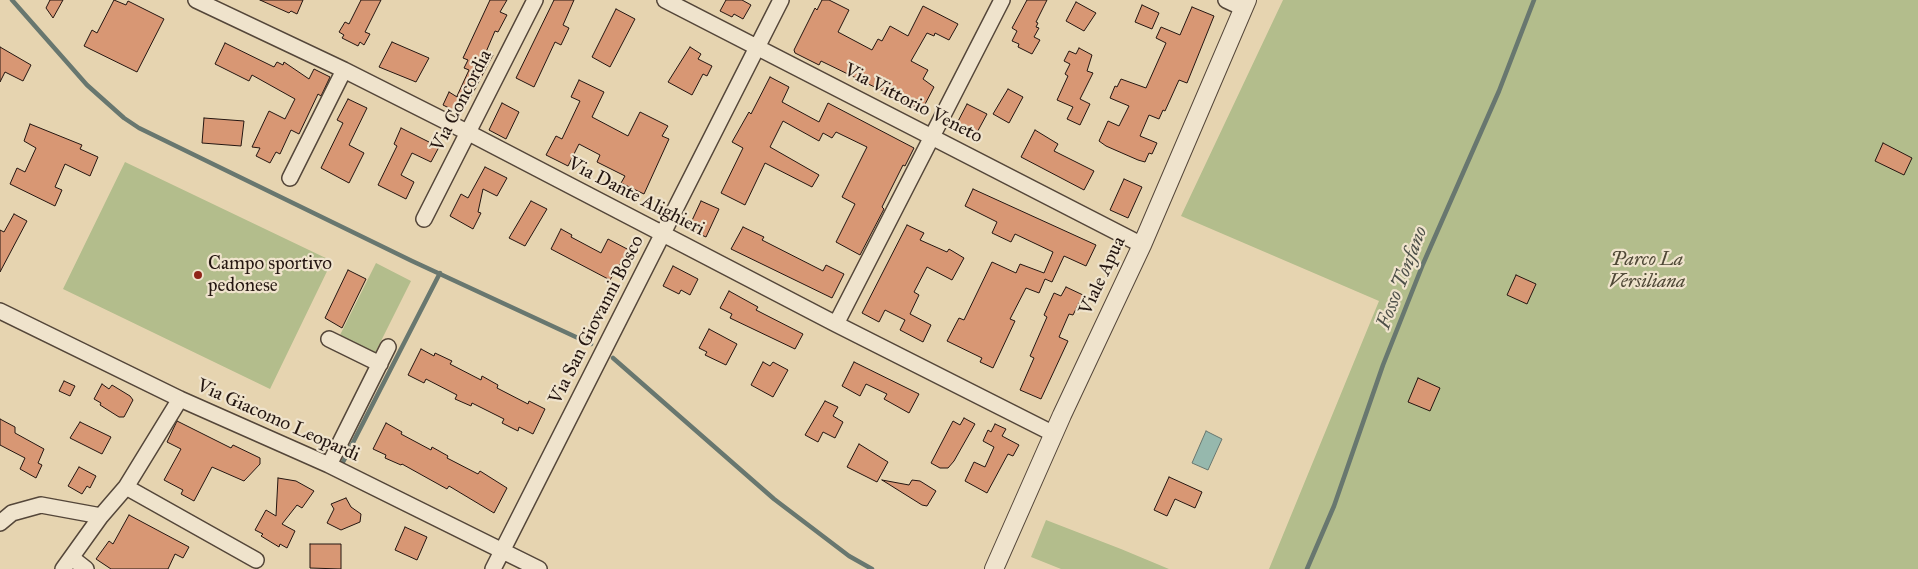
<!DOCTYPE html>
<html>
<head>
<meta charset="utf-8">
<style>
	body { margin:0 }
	canvas { display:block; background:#e6d4b0 }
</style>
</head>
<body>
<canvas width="1918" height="569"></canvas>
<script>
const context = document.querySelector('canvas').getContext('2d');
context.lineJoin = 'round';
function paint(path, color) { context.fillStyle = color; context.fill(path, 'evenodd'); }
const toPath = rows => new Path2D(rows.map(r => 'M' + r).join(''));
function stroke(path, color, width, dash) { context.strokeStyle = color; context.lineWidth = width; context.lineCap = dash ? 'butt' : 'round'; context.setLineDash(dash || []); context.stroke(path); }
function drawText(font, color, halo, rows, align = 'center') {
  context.font = font + ' "IM FELL Great Primer",serif'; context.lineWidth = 4.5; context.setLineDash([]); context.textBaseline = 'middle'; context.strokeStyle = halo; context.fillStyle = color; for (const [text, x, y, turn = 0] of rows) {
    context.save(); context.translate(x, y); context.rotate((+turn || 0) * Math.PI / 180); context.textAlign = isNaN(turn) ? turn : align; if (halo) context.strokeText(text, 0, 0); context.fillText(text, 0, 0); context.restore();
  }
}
paint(toPath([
	[1283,0,1918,0,1918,569,1269,569,1379,301,1181,216],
	[125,162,332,261,270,389,63,289],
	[376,263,411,281,374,355,339,337],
	[1046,520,1121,549,1169,569,1061,569,1031,557]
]), '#b3bd8c');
const water = toPath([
	[1206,431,1222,439,1208,470,1192,463,1206,431]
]);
paint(water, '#96b8ad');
stroke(water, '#68776f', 1);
stroke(toPath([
	[12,0,87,85,124,118,139,128,412,261,591,344],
	[613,358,774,499,849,556,872,569],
	[343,462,440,273],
	[1307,569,1334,506,1383,365,1423,264,1499,91,1534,0]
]), '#68776f', 4.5);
const building = toPath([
	[50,0,63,0,53,18,46,8,50,0],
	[114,0,126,5,128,1,164,19,137,72,84,46,92,30,97,33,114,0],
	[260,0,303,0,297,14,291,11,289,13,260,0],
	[361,0,381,0,365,32,370,34,364,45,360,42,358,46,342,38,344,35,339,32,345,22,349,24,361,0],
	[490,0,507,0,500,12,507,15,498,32,495,31,486,52,493,55,468,102,457,96,469,70,464,68,468,60,463,58,490,0],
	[554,0,574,0,563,25,569,28,561,45,555,42,534,87,516,78,554,0],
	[726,0,742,0,751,5,743,19,734,14,732,17,720,11,726,0],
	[822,0,829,0,849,10,838,32,872,50,878,39,882,41,890,26,908,36,923,6,958,24,949,40,935,33,934,36,927,33,911,61,928,70,923,79,934,87,922,110,821,61,819,65,795,53,794,50,815,8,817,10,822,0],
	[1027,0,1047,0,1036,22,1038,23,1036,27,1039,28,1034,37,1040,40,1032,54,1018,47,1019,44,1012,41,1017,31,1012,28,1027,0],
	[1076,2,1096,13,1084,31,1066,21,1076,2],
	[1142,5,1159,13,1152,29,1135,22,1142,5],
	[1192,7,1214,16,1187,83,1179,80,1165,111,1163,110,1159,119,1149,115,1140,136,1157,143,1152,154,1149,153,1145,162,1138,160,1106,146,1099,141,1108,121,1119,126,1129,106,1110,98,1115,86,1117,87,1121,79,1146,88,1166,43,1156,38,1161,27,1180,35,1192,7],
	[616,9,635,19,610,67,592,57,616,9],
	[392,42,429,58,416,82,379,67,392,42],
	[225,43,274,67,277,62,283,65,284,62,309,79,314,69,330,77,321,96,318,94,299,134,291,130,280,154,276,152,270,163,256,156,260,148,252,147,269,111,285,119,295,99,252,75,249,81,215,64,225,43],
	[0,47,31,65,23,81,5,72,0,82,0,47],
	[690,47,701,54,698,59,712,66,707,76,703,74,692,95,668,82,690,47],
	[1079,48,1092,55,1087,71,1093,73,1080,99,1090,104,1080,125,1067,119,1073,107,1057,100,1068,76,1065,74,1070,64,1064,61,1069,51,1076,54,1079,48],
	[770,77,789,87,782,102,819,122,828,103,914,148,905,166,903,165,882,207,884,209,860,255,836,242,855,204,842,197,867,147,836,132,832,138,823,133,819,141,783,121,770,147,819,175,812,187,765,163,745,205,721,193,743,148,732,142,749,112,751,114,770,77],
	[579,80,604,92,592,117,628,136,640,112,668,126,662,136,669,139,644,194,621,183,625,176,597,162,600,155,579,144,568,166,546,155,556,136,562,139,580,101,571,97,579,80],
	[1008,89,1023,97,1009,123,993,114,1008,89],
	[449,92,462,100,457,112,443,105,449,92],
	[348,99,367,108,349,145,364,153,349,183,321,168,343,123,337,120,348,99],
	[502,103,519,112,506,139,489,130,502,103],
	[967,104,987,114,974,138,955,127,967,104],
	[204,118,244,121,241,146,202,143,204,118],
	[30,124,82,145,80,149,98,157,90,176,65,164,55,187,62,190,55,206,10,184,17,168,25,172,36,148,24,141,30,124],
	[401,128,439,147,431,162,412,153,401,175,414,182,406,199,378,185,397,146,394,144,401,128],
	[1035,130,1058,144,1054,151,1094,171,1084,190,1021,157,1035,130],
	[1883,143,1912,158,1904,175,1875,161,1883,143],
	[485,167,507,178,497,196,483,189,478,212,481,213,473,229,450,216,461,194,468,198,485,167],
	[1124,179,1142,187,1128,218,1110,210,1124,179],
	[973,189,1096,245,1086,266,1064,256,1052,282,1045,279,1039,293,1026,288,1010,319,1015,321,993,368,980,362,982,358,947,341,959,318,964,320,992,262,1016,273,1020,264,1044,273,1053,252,1015,234,1011,242,992,233,997,222,965,206,973,189],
	[531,201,547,209,525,246,509,238,531,201],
	[701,201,719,209,706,237,688,229,701,201],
	[14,214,27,221,0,272,0,230,4,232,14,214],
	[907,225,924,233,920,240,947,252,949,249,964,258,952,280,927,267,914,292,919,295,910,314,931,325,923,342,900,330,905,320,885,310,879,322,862,313,907,225],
	[743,227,764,237,762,240,823,271,826,265,844,274,832,298,731,249,743,227],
	[561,229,572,235,571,237,601,253,608,239,629,250,610,280,551,249,561,229],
	[673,266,698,279,690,295,681,290,679,294,663,286,673,266],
	[348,270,366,279,342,328,325,318,348,270],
	[1516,275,1536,284,1527,304,1507,295,1516,275],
	[1066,287,1083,295,1073,315,1069,314,1059,337,1068,341,1041,399,1020,390,1034,358,1030,356,1047,317,1044,315,1054,293,1061,296,1066,287],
	[729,291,758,307,756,310,803,334,795,349,730,318,732,314,720,308,729,291],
	[709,329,737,344,726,365,705,355,707,352,699,348,709,329],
	[421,349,434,356,435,353,452,361,450,364,481,380,482,376,498,385,497,388,528,404,529,401,545,409,533,434,519,427,518,431,502,423,504,419,472,403,471,406,455,399,457,395,426,379,424,383,408,375,421,349],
	[763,362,770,366,773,362,788,370,773,397,751,385,763,362],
	[854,362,919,394,909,413,884,399,887,394,866,384,860,396,842,386,854,362],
	[1418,378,1440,388,1430,411,1408,402,1418,378],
	[64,381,75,386,70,396,59,391,64,381],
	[102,384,109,389,112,385,130,396,133,400,124,417,119,417,100,405,101,403,94,399,102,384],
	[825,401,838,407,833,416,843,422,835,438,823,432,818,442,805,435,825,401],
	[964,418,975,424,954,461,948,468,940,468,931,463,953,421,960,425,964,418],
	[0,419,15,427,15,433,44,449,38,463,42,465,36,478,20,469,25,458,0,445,0,419],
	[177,421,231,448,233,445,260,458,260,464,244,481,212,467,194,501,181,494,183,490,164,480,181,449,167,442,177,421],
	[80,422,111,437,102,454,70,438,80,422],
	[386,423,402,432,401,434,431,450,432,447,448,456,447,458,478,474,480,471,507,488,494,513,449,486,447,489,402,464,401,465,385,458,386,455,373,449,386,423],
	[995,424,1006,429,1002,436,1019,445,1013,456,1008,454,987,493,965,481,974,462,985,467,994,447,983,441,988,430,991,432,995,424],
	[859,444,888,462,877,482,847,467,859,444],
	[79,467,96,476,90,488,87,486,82,494,68,486,79,467],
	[1169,477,1202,492,1195,508,1175,499,1167,516,1154,510,1169,477],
	[278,478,296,481,314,491,302,508,297,505,282,524,295,531,287,548,280,544,279,547,261,536,263,534,255,530,266,510,276,516,278,478],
	[882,480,909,485,912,480,920,481,936,491,927,506,922,505,882,480],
	[346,498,351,507,361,514,360,522,341,530,327,523,334,509,331,504,346,498],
	[129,515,189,547,183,558,175,554,168,569,111,569,96,559,109,541,113,544,129,515],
	[405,527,427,537,417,560,395,550,405,527],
	[310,544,341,544,341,569,310,568,310,544]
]);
paint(building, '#d89774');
stroke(building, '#241611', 1);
const minor = toPath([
	[196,0,344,70,469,133,836,324,1054,434],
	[665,0,1142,245],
	[1226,0,1243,8],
	[290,178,344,70],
	[424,219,535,0],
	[0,311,180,399,329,465,539,569],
	[836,324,1002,0],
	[329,339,380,364],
	[329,465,388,347],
	[126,487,256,560],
	[0,523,12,513,41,505,101,516],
	[72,558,86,569],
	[63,569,101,516,126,487,180,399],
	[493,569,781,0]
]);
const tertiary = toPath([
	[994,569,1062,415,1142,245,1247,0]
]);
stroke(minor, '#544639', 18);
stroke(tertiary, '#544639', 20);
stroke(minor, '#efe3cc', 15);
stroke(tertiary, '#efe3cc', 18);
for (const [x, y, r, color] of [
	[198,275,5,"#8f2418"]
]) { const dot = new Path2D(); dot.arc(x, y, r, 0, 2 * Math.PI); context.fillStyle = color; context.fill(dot); stroke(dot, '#efe3cc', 2); }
drawText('19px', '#241611', '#efe3cc', [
	["Via Concordia",462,101,-63],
	["Via Vittorio Veneto",913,104,27],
	["Via Dante Alighieri",636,197,27],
	["Viale Apua",1103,276,-65],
	["Via San Giovanni Bosco",597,320,-63],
	["Via Giacomo Leopardi",278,421,24]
]);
drawText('italic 19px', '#4f4836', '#efe3cc', [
	["Parco La",1647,260],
	["Versiliana",1647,282]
]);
drawText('19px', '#241611', '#efe3cc', [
	["Campo sportivo",208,264],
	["pedonese",208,286]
], 'left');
drawText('italic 20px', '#4c4f48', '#efe3cc', [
	["Fosso Tonfano",1403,278,-69]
]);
</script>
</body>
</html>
